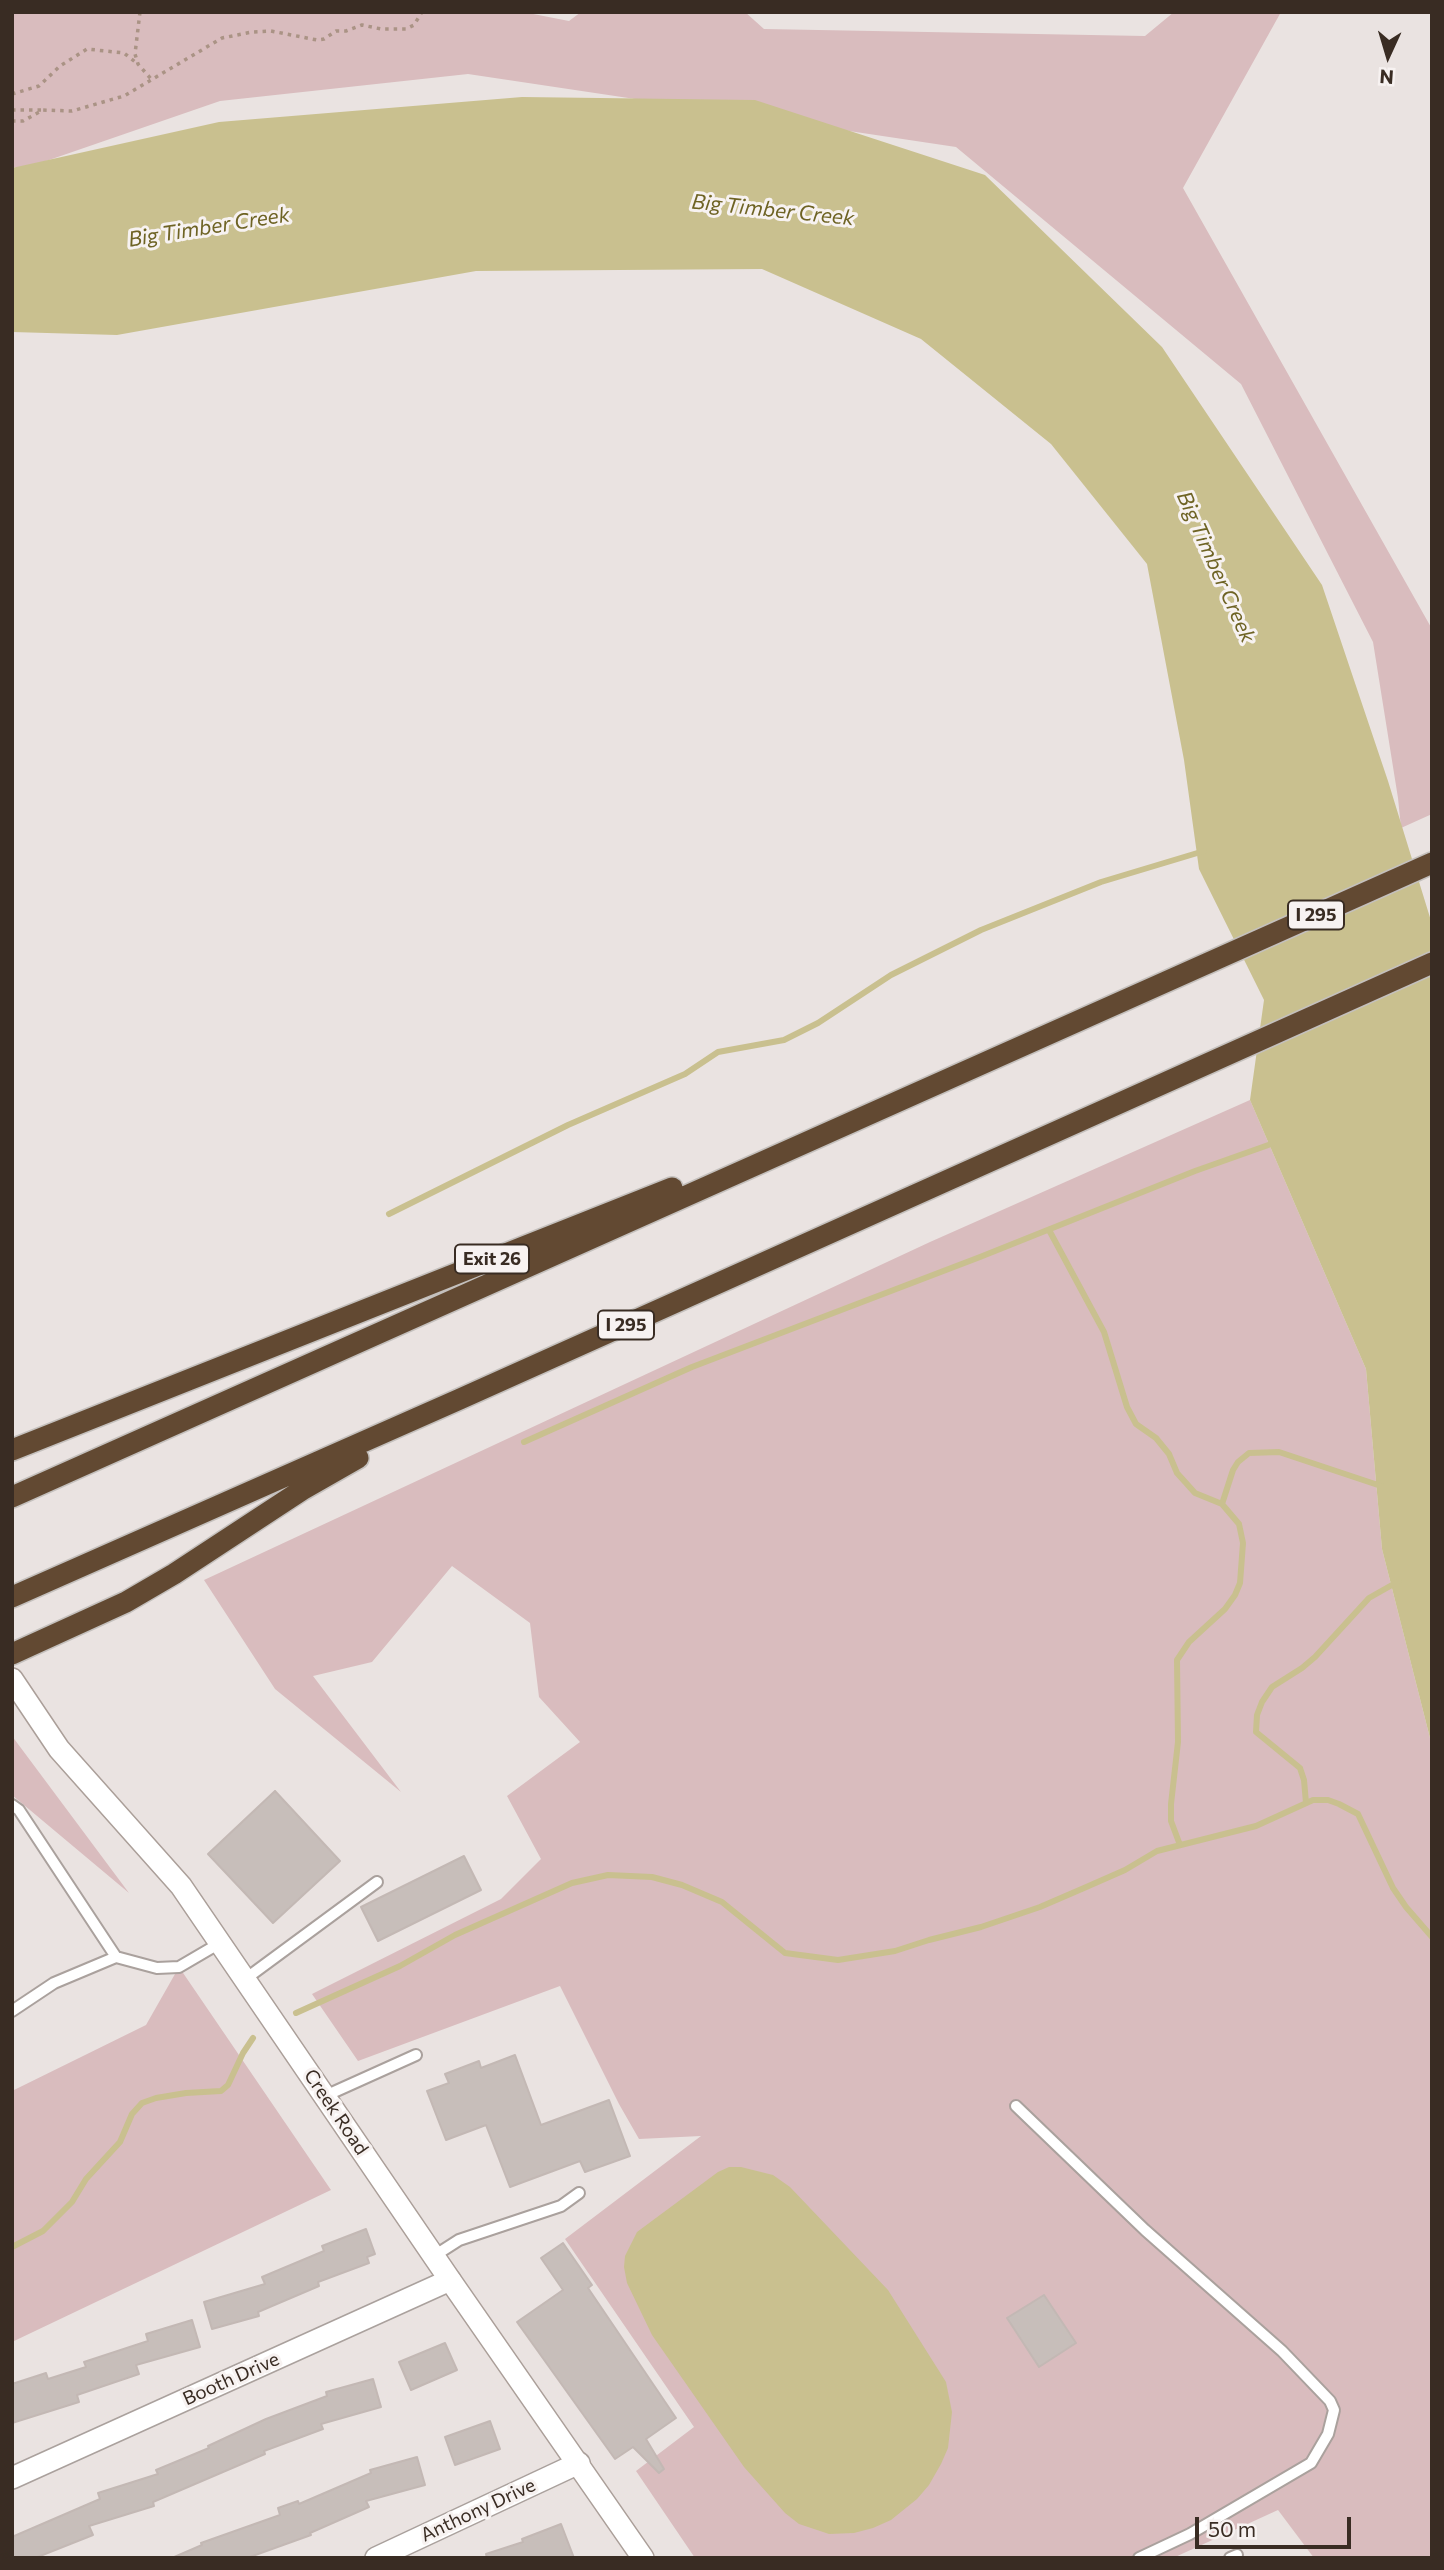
<!DOCTYPE html>
<html>
<head>
<meta charset="utf-8">
<style>
	body { margin:0 }
	#map { position:relative; width:1444px; height:2570px; overflow:hidden; background:#eae3e1; font-family:Commissioner,sans-serif }
	canvas { display:block }
	.frame { position:absolute; inset:0; border:14px solid #392c23; pointer-events:none }
	.north { position:absolute; left:1353px; top:21px; width:70px; height:70px; -webkit-text-stroke:5px #f7f2f1; paint-order:stroke; rotate:184deg; font-size:19px; font-weight:700; line-height:28px; text-align:center; color:#392c23 }
	.north::after { content:''; display:block; margin:auto; width:24px; height:32px; background:#392c23; clip-path:polygon(50% 0,100% 100%,50% 72%,0 100%) }
	.scale { position:absolute; left:1195px; top:2517px; width:156px; height:32px; box-sizing:border-box; border:4px solid #392c23; border-top:0; padding-left:9px; font-size:21px; line-height:24px; white-space:nowrap; color:#392c23; -webkit-text-stroke:5px #f7f2f1; paint-order:stroke }
</style>
</head>
<body>
<div id="map">
<canvas width="1444" height="2570"></canvas>
<div class="frame"></div>
<div class="north">N</div>
<div class="scale">50 m</div>
</div>
<script>
const context = document.querySelector('canvas').getContext('2d');
context.lineJoin = 'round';
function paint(path, color) { context.fillStyle = color; context.fill(path, 'evenodd'); }
const toPath = rows => new Path2D(rows.map(r => 'M' + r).join(''));
function stroke(path, color, width, dash) { context.strokeStyle = color; context.lineWidth = width; context.lineCap = dash ? 'butt' : 'round'; context.setLineDash(dash || []); context.stroke(path); }
function drawText(font, color, halo, rows, align = 'center') {
  context.font = font + ' Commissioner,sans-serif'; context.lineWidth = 6; context.setLineDash([]); context.textBaseline = 'middle'; context.strokeStyle = halo; context.fillStyle = color; for (const [text, x, y, turn = 0] of rows) {
    context.save(); context.translate(x, y); context.rotate((+turn || 0) * Math.PI / 180); context.textAlign = isNaN(turn) ? turn : align; if (halo) context.strokeText(text, 0, 0); context.fillText(text, 0, 0); context.restore();
  }
}
paint(toPath([
	[12,12,523,12,569,21,581,12,745,12,764,29,1145,36,1174,12,1281,12,1183,188,1432,629,1432,814,1401,828,1398,798,1373,642,1241,384,956,147,468,74,220,101,23,169,12,167],
	[1250,1100,1366,1369,1382,1549,1432,1746,1432,2558,1314,2558,1278,2510,1173,2558,695,2558,636,2471,694,2427,565,2239,701,2136,639,2139,619,2104,560,1986,358,2061,312,1994,501,1899,541,1859,507,1796,580,1742,539,1697,530,1623,452,1566,372,1662,313,1676,401,1792,275,1689,204,1580,930,1242],
	[12,1736,129,1893,12,1795],
	[179,1967,331,2190,12,2342,12,2091,146,2025]
]), '#d9bcbe');
paint(toPath([
	[522,97,755,100,985,175,1162,347,1322,585,1388,781,1432,924,1432,1746,1382,1549,1366,1369,1250,1100,1264,1000,1199,869,1184,760,1147,564,1051,444,921,339,762,269,476,271,117,335,12,332,12,168,219,122],
	[729,2167,741,2167,773,2175,790,2187,888,2290,946,2382,952,2412,948,2448,941,2464,929,2485,917,2499,891,2520,873,2528,854,2533,829,2534,799,2524,785,2513,744,2467,652,2335,627,2283,624,2267,625,2256,637,2232,718,2172]
]), '#c9c08f');
stroke(toPath([
	[389,1214,568,1125,685,1074,718,1052,784,1040,818,1023,891,975,981,930,1101,882,1204,851],
	[1049,1230,1104,1332,1127,1407,1136,1424,1156,1438,1169,1454,1177,1473,1195,1493,1222,1504,1239,1524,1243,1543,1240,1583,1235,1595,1225,1609,1189,1642,1177,1660,1178,1742,1171,1804,1171,1821,1180,1845],
	[524,1442,692,1367,980,1257,1195,1171,1274,1143],
	[1222,1504,1233,1470,1238,1462,1249,1453,1279,1452,1381,1486],
	[1306,1803,1304,1780,1300,1768,1256,1732,1257,1715,1262,1702,1272,1687,1302,1668,1315,1657,1369,1598,1399,1581],
	[296,2013,400,1966,455,1935,572,1883,608,1875,652,1877,682,1885,722,1902,785,1953,838,1960,895,1951,929,1940,981,1927,1040,1907,1084,1888,1125,1870,1157,1851,1256,1826,1313,1800,1328,1800,1339,1804,1358,1814,1393,1888,1406,1907,1432,1937],
	[12,2247,43,2231,72,2202,86,2179,120,2142,132,2114,142,2103,156,2098,186,2093,221,2091,228,2085,243,2053,253,2038]
]), '#c9c08f', 6);
const building = toPath([
	[275,1791,340,1861,273,1923,208,1854,275,1791],
	[464,1856,481,1890,378,1941,361,1907,464,1856],
	[515,2055,541,2125,609,2100,630,2156,585,2172,580,2161,510,2187,486,2125,446,2140,427,2091,449,2083,445,2074,479,2061,481,2068,515,2055],
	[366,2229,375,2254,367,2257,369,2263,318,2282,319,2286,258,2312,259,2316,212,2329,204,2302,265,2284,262,2277,324,2251,322,2246,366,2229],
	[563,2243,592,2285,588,2288,676,2418,646,2439,664,2469,659,2473,633,2447,615,2459,517,2322,563,2290,541,2258,563,2243],
	[1044,2295,1076,2343,1039,2367,1007,2318,1044,2295],
	[192,2320,200,2347,136,2365,139,2374,77,2395,79,2402,12,2423,12,2384,46,2373,48,2379,86,2367,84,2362,148,2341,146,2334,192,2320],
	[445,2343,457,2370,411,2390,399,2362,445,2343],
	[373,2379,381,2407,321,2424,323,2429,264,2451,265,2454,153,2502,154,2506,89,2526,93,2535,35,2558,12,2558,12,2537,100,2499,98,2493,158,2474,156,2470,209,2448,208,2446,266,2419,327,2396,326,2392,373,2379],
	[490,2421,500,2449,455,2465,445,2437,490,2421],
	[417,2457,425,2485,366,2501,369,2507,310,2533,311,2535,247,2558,172,2558,202,2545,201,2543,280,2515,278,2508,298,2501,299,2504,371,2473,370,2470,417,2457],
	[561,2524,574,2558,487,2558,486,2554,523,2542,522,2539,561,2524]
]);
paint(building, '#c7beba');
stroke(building, '#c3b8b4', 2);
const lane = toPath([
	[12,1805,19,1810,116,1957,157,1968,179,1967,220,1943],
	[244,1980,377,1882],
	[12,2011,54,1983,116,1957],
	[325,2096,416,2055],
	[1016,2106,1145,2230,1282,2351,1330,2401,1334,2410,1328,2434,1311,2463,1190,2534,1139,2558],
	[434,2256,459,2240,561,2206,579,2193],
	[1230,2558,1237,2555]
]);
const street = toPath([
	[12,2478,450,2280],
	[376,2558,579,2463]
]);
const secondary = toPath([
	[12,1679,59,1749,181,1886,450,2280,643,2558]
]);
const highway = toPath([
	[12,1450,672,1188],
	[12,1497,1432,863],
	[12,1597,460,1399,1432,963],
	[12,1654,126,1602,174,1574,302,1490,358,1458]
]);
stroke(lane, '#aaa19d', 14);
stroke(street, '#aaa19d', 24);
stroke(secondary, '#ab9f99', 24);
stroke(highway, '#c4c0bd', 24);
stroke(toPath([
	[140,12,135,54,138,64,152,80],
	[12,94,39,86,60,66,87,49,124,53,139,65],
	[12,110,41,110],
	[12,121,23,121,43,110,72,111,124,96,222,38,252,32,271,31,317,40,324,39,336,31,346,31,362,25,381,29,406,29,414,25,422,12]
]), '#aa9385', 3.5, [3.5, 5]);
stroke(lane, '#fff', 10);
stroke(street, '#fff', 21);
stroke(secondary, '#fff', 21);
stroke(highway, '#624932', 21);
for (const [x, y, w] of [
	[1316,915,56],
	[492,1259,74],
	[626,1325,56]
]) { const box = new Path2D(); box.roundRect(x - w / 2, y - 14.5, w, 29, 5); context.fillStyle = '#f7f2f1'; context.fill(box); stroke(box, '#392c23', 2); }
drawText('bold 18px', '#392c23', null, [
	["I 295",1316,915],
	["Exit 26",492,1259],
	["I 295",626,1325]
]);
drawText('19px', '#392c23', '#f7f2f1', [
	["Creek Road",336,2112,56],
	["Booth Drive",231,2379,-24],
	["Anthony Drive",478,2510,-25]
]);
drawText('italic 21px', '#6e6324', '#f7f2f1', [
	["Big Timber Creek",773,210,6],
	["Big Timber Creek",209,227,-9],
	["Big Timber Creek",1216,567,66]
]);
</script>
</body>
</html>
